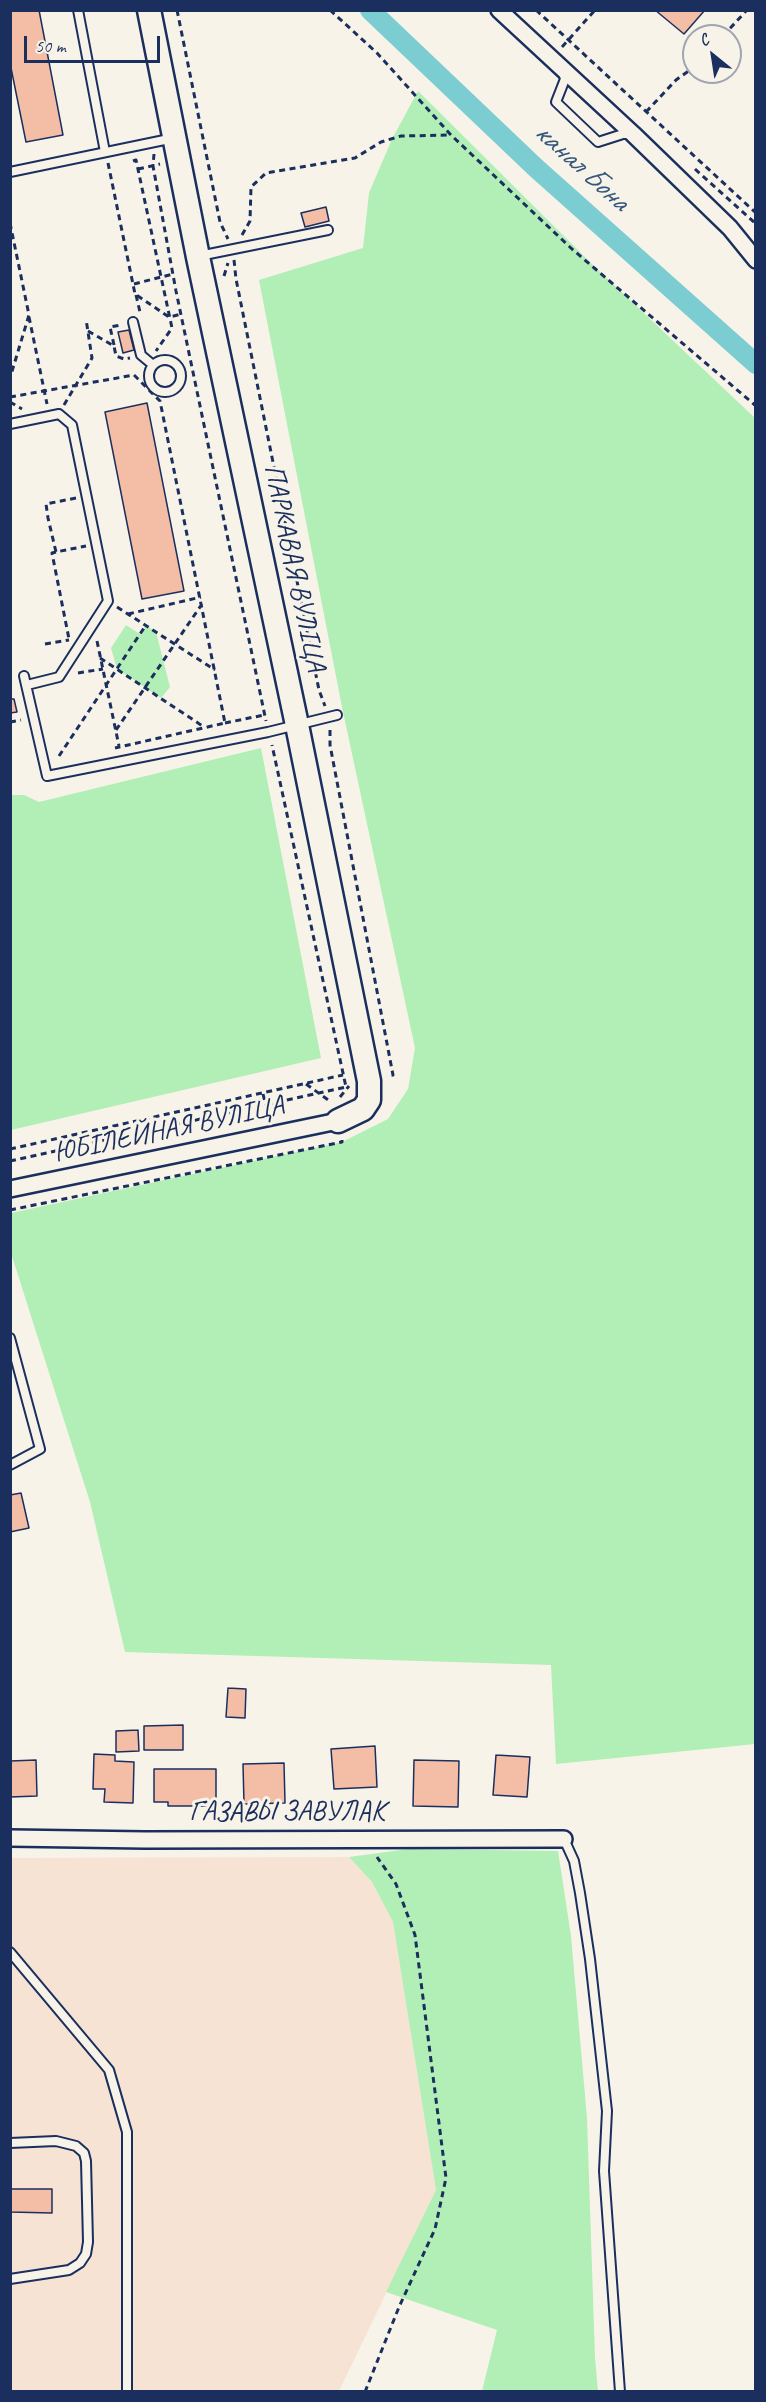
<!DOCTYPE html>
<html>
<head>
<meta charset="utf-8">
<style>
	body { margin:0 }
	#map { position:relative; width:766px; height:2402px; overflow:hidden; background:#f7f3e8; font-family:Caveat,sans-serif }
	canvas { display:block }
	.frame { position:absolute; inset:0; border:12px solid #1b2f5e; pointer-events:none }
	.north { position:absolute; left:682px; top:24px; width:60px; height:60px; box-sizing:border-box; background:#f7f3e8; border:2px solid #9fa5b1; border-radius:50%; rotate:330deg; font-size:16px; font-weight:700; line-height:24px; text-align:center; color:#1b2f5e }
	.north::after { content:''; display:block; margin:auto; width:21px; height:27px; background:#1b2f5e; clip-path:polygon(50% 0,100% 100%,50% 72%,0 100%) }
	.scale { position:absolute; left:24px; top:36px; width:136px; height:27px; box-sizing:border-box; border:3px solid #1b2f5e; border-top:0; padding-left:8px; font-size:18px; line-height:21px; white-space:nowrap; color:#1b2f5e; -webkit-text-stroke:4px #f7f3e8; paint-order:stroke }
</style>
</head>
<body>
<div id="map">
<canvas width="766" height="2402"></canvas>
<div class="frame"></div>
<div class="north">С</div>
<div class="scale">50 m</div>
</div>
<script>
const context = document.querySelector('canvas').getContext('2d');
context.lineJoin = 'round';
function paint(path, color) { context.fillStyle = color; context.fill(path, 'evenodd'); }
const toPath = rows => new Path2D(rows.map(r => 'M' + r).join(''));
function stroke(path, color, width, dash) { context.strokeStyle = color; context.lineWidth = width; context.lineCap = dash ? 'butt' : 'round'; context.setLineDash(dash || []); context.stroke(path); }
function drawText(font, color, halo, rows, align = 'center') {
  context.font = font + ' Caveat,sans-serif'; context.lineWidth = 6; context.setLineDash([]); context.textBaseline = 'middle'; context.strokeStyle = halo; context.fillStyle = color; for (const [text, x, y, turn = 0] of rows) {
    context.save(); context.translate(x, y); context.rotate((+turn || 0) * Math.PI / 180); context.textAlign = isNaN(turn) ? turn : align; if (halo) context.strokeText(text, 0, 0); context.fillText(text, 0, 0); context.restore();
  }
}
paint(toPath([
	[349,1857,372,1882,393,1922,436,2190,339,2391,11,2392,11,1858]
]), '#f6e3d4');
paint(toPath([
	[418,91,595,267,755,418,755,1744,556,1764,551,1665,125,1652,90,1502,11,1253,11,1213,342,1142,388,1119,408,1089,415,1048,342,707,259,280,363,248,369,193,392,139],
	[126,625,140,634,146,625,156,632,170,687,161,698,117,669,111,648],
	[261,748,321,1058,11,1130,11,795,24,795,39,802],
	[408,1849,558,1851,571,1936,587,2118,595,2358,598,2391,482,2391,497,2330,386,2292,436,2190,393,1922,372,1882,349,1857]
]), '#b1efb6');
stroke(toPath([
	[370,10,536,168,756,364]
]), '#7ccdd2', 20);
const building = toPath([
	[10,10,39,10,63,135,26,142,10,63,10,10],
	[655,10,705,10,684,34,655,10],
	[326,207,329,221,305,227,301,213,326,207],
	[129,330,134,350,123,353,118,332,129,330],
	[147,403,184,591,142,599,105,412,147,403],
	[10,699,14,699,17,712,10,713,10,699],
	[21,1493,29,1528,10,1532,10,1495,21,1493],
	[228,1688,246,1689,245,1718,226,1717,228,1688],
	[183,1725,183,1750,144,1750,144,1726,183,1725],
	[138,1730,139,1751,116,1752,116,1731,138,1730],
	[375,1746,377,1787,334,1789,331,1749,375,1746],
	[94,1754,115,1755,115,1761,134,1762,133,1803,104,1802,105,1789,93,1789,94,1754],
	[496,1755,530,1757,527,1797,493,1795,496,1755],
	[36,1760,37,1796,10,1797,10,1761,36,1760],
	[414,1760,459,1761,458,1807,413,1806,414,1760],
	[284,1763,285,1803,244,1804,243,1764,284,1763],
	[154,1769,216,1769,216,1806,168,1806,168,1802,154,1802,154,1769],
	[10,2189,52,2189,52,2213,10,2212,10,2189]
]);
paint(building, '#f3bda6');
stroke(building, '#1b2f5e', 1.5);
const lane = toPath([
	[78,10,105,152],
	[563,72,565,79,556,102,598,142,623,134,630,134],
	[10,172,174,138],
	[199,256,328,230],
	[133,322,141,355,153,365],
	'149 376a16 16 0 1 1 32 0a16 16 0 1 1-32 0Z',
	[10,424,59,414,72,425,108,601,59,677,27,685],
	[24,676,47,776,268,732,337,715],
	[10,1338,40,1449,10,1465],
	[564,1839,574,1861,580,1893,590,1959,607,2111,604,2171,620,2392],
	[10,1952,109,2070,127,2132,127,2392],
	[10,2143,56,2141,76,2146,84,2153,86,2161,88,2242,86,2254,80,2263,69,2270,10,2279]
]);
const street = toPath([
	[499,10,633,134,730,228,756,260],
	[10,1189,338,1121],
	[10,1838,145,1840,564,1839]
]);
const secondary = toPath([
	[149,10,198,257,297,725,369,1081,369,1100,363,1109,338,1121]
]);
stroke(lane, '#1b2f5e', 12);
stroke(street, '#1b2f5e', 20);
stroke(secondary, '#1b2f5e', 27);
stroke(toPath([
	[177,10,220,222,228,239],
	[330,10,377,53,451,135,572,249,756,406],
	[536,10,756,213],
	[723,36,747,10],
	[562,47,595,10],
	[646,112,676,80,694,67],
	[154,154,153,166,176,291,266,721],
	[133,161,136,160,172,328,156,351],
	[108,163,135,294,169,317,182,314],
	[138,169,160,164],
	[695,169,756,224],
	[10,223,29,315,10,378],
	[242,235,250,221,251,187,266,173,355,158,381,142,401,136,451,135],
	[234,260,236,279,319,690,325,706],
	[224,276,228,263],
	[134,284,173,274],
	[136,295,140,312],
	[29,317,47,404],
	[88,331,114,346,116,356,124,359,130,358],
	[114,345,110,327,121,325],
	[10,397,134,375,160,401,225,723,115,748],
	[10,402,22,409],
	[64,405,92,358,86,319],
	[76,498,46,504,48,518,56,552,86,546],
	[56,552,52,553,69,639],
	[117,607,215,670],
	[128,614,201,597],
	[97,641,119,746],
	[45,644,69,640],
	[100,658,204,727],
	[78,673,103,669],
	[10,722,21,720],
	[225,723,264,715],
	[116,730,202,604],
	[330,730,330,745,393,1075,387,1076],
	[59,756,146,625],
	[306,1084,331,1102],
	[263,1094,269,1119],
	[340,1097,349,1086],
	[10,1149,343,1075],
	[10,1161,346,1087,272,745],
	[10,1210,342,1142,342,1140],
	[365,2392,399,2307,435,2229,446,2178,415,1935,396,1884,377,1857]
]), '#1b2f5e', 3, [6, 4.5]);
stroke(lane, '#f7f3e8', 8);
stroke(street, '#f7f3e8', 15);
stroke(secondary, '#f7f3e8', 22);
drawText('28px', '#1b2f5e', '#f7f3e8', [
	["ПАРКАВАЯ ВУЛІЦА",294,568,78],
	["ЮБІЛЕЙНАЯ ВУЛІЦА",169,1130,-12],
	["ГАЗАВЫ ЗАВУЛАК",287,1813]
]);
drawText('italic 30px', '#33567b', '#f7f3e8', [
	["канал Бона",581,167,42]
]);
</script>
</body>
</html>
